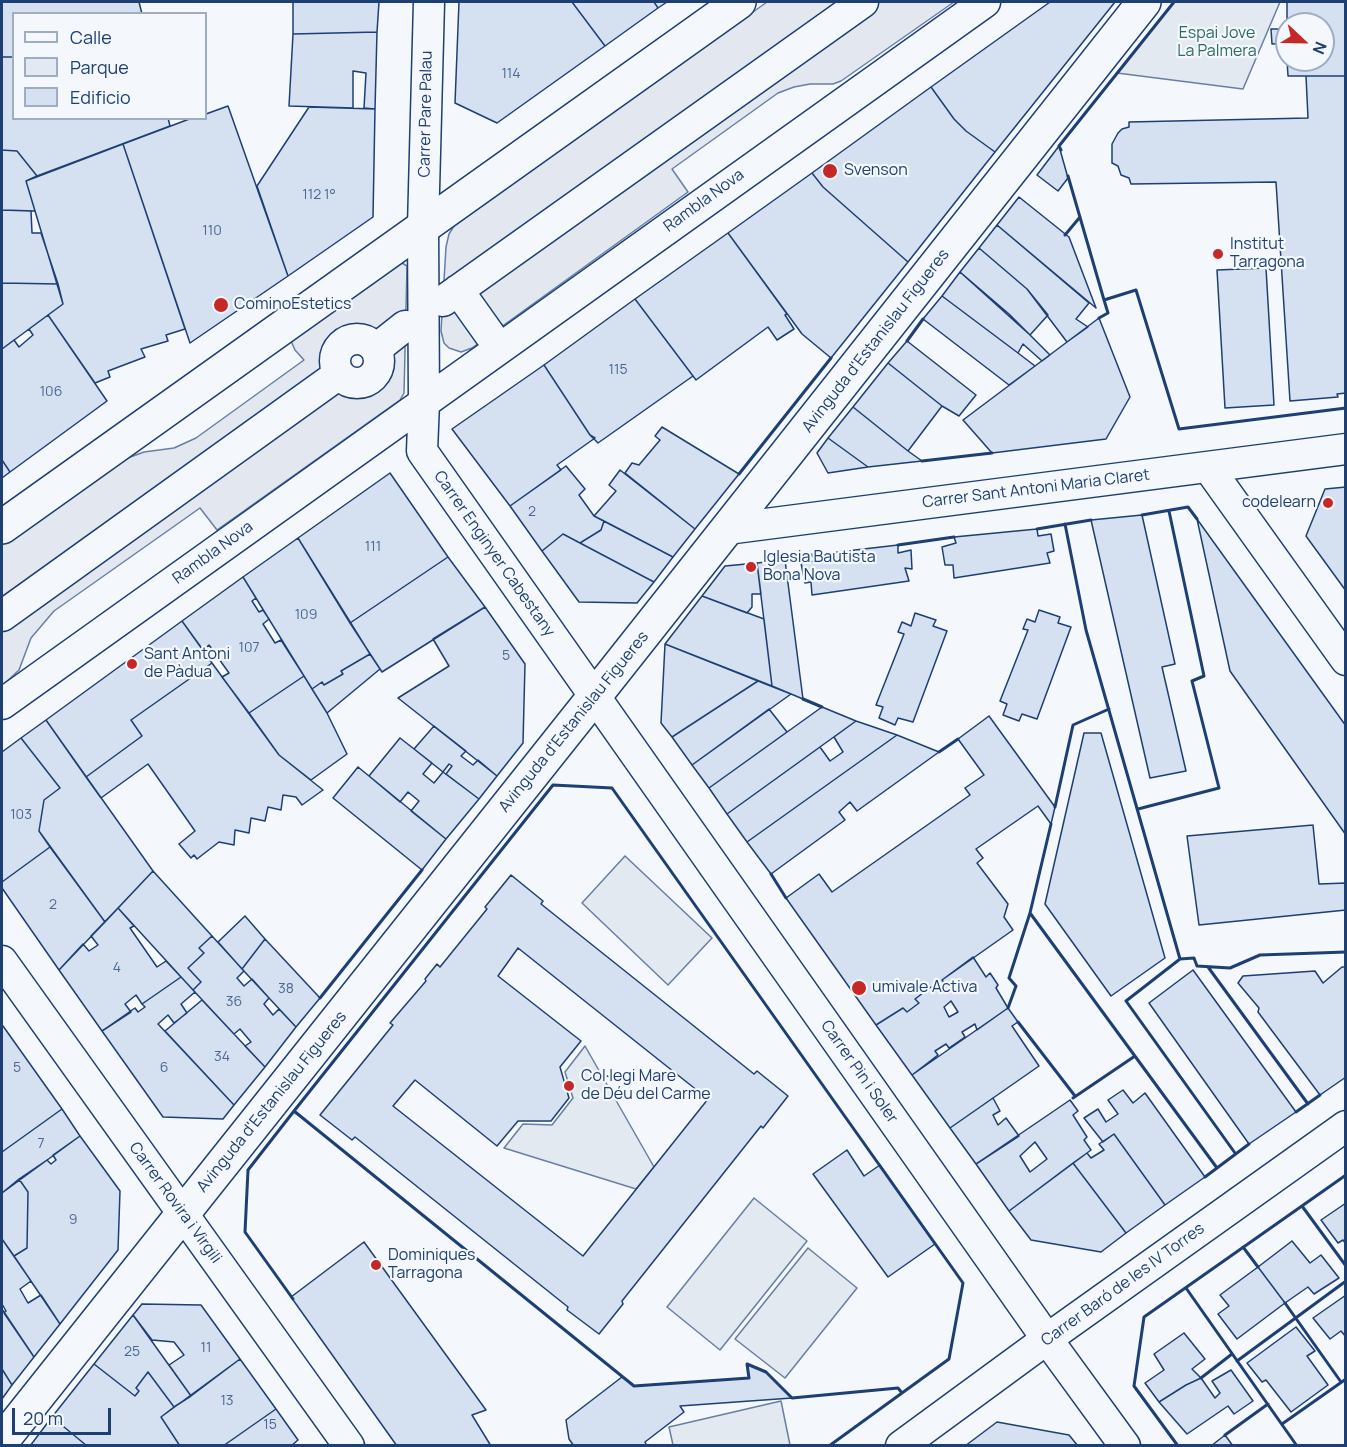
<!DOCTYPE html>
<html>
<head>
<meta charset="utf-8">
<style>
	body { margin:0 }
	#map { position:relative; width:1347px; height:1447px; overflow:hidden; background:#f4f7fb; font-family:Manrope,sans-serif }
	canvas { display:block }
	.frame { position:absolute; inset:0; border:3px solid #1d3f73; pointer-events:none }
	.legend { position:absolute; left:12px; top:12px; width:195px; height:108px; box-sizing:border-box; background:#f4f7fb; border:2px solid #9eadc5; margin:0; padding:8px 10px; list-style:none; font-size:18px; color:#1d3f73 }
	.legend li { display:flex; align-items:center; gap:12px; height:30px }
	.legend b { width:30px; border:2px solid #9eadc5 }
	.north { position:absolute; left:1275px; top:12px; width:60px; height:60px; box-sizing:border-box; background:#f4f7fb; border:2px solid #9eadc5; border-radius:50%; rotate:112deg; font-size:16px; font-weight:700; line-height:24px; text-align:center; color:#1d3f73 }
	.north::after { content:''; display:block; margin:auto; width:21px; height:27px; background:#c62828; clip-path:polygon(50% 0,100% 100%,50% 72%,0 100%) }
	.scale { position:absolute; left:12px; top:1408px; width:99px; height:27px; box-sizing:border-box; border:3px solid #1d3f73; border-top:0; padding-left:8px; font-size:18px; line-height:21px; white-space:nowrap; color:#1d3f73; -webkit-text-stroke:4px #f4f7fb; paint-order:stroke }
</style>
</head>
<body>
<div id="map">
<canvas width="1347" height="1447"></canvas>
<div class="frame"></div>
<ul class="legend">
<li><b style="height:8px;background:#f4f7fb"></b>Calle</li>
<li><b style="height:16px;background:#e3e9f0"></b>Parque</li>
<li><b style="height:16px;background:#d5e0f0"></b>Edificio</li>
</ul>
<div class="north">N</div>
<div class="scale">20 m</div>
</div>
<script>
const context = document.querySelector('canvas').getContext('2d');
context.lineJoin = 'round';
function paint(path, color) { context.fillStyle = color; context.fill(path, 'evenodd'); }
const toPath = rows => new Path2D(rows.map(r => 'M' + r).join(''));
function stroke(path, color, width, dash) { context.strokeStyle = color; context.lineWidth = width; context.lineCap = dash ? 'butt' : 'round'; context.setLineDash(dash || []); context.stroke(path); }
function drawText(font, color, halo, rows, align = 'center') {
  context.font = font + ' Manrope,sans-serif'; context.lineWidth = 4.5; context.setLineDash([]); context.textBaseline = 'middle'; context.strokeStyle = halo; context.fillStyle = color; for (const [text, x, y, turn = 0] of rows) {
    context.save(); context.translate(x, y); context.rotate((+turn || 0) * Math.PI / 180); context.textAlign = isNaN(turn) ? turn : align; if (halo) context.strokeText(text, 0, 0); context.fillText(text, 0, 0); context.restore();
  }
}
const green = toPath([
	[1174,2,1280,2,1243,89,1117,73,1174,2],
	[625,856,712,938,668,985,582,903,625,856],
	[585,1046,654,1167,636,1189,504,1148,523,1124,552,1125,573,1098,565,1072,585,1046],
	[754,1198,807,1241,720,1350,667,1307,754,1198],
	[808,1248,857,1288,785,1378,735,1339,808,1248],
	[781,1401,790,1445,673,1445,669,1427,781,1401]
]);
paint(green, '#e3e9f0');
stroke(green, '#687fa3', 1.5);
const parking = toPath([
	[767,2,954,2,841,81,833,84,810,84,794,87,778,93,672,169,688,192,472,348,461,352,449,348,444,343,441,331,446,247,449,234,454,226,767,2],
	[402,263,407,266,404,393,400,400,217,530,200,508,54,611,31,638,19,670,2,686,2,545,125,459,144,452,174,448,196,438,304,360,295,350,291,341,402,263],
	[361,349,369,359,368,367,362,373,354,374,350,372,344,362,345,358,353,350,361,349]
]);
paint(parking, '#e3e8f0');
stroke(parking, '#687fa3', 1.5);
const building = toPath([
	[2,2,139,2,142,14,14,14,14,57,2,57,2,2],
	[293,2,379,2,377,32,293,34,293,2],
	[459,2,572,2,605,46,497,123,455,103,459,2],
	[572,2,654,2,658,8,605,46,572,2],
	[654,2,667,2,658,8,654,2],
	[1050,2,1115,2,995,152,966,131,954,119,931,87,1050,2],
	[1287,2,1346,2,1346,76,1288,76,1287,60,1323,60,1323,24,1287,24,1287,2],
	[1271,29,1287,29,1287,43,1272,44,1271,29],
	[377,32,375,109,364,108,366,73,353,71,353,108,289,106,293,34,377,32],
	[2,57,14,57,14,118,168,118,170,126,37,176,17,151,2,150,2,57],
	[1306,76,1346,76,1346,393,1337,394,1338,397,1290,401,1276,182,1131,184,1129,178,1121,175,1118,166,1112,163,1112,144,1118,133,1122,129,1129,127,1129,122,1308,118,1306,76],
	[931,87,954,119,966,131,995,152,908,262,823,187,812,173,931,87],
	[228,106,288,276,190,343,123,144,192,118,206,118,206,114,228,106],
	[309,107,375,109,373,217,288,276,257,186,309,107],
	[123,144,185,329,166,335,168,341,141,349,145,357,108,371,110,377,95,383,48,315,63,304,26,181,123,144],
	[1059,146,1068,178,1058,191,1037,175,1059,146],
	[2,150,17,151,37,176,26,181,35,211,2,210,2,150],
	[812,173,823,187,908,262,831,358,802,334,728,233,812,173],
	[1019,197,1069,237,1096,308,997,225,1019,197],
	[2,210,31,211,32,233,41,233,58,284,2,283,2,210],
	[997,225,1089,303,1076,319,1088,327,1067,342,1027,289,979,248,997,225],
	[728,233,787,314,785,315,794,329,777,340,768,327,696,380,635,299,728,233],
	[979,248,1027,289,1048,315,1030,335,960,272,979,248],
	[1266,268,1274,405,1225,408,1217,270,1266,268],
	[960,272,1009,314,1050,355,1042,361,1023,344,1018,353,942,296,960,272],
	[2,283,58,284,63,304,2,349,2,283],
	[942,296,1018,353,1035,366,1009,385,923,319,942,296],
	[635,299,693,376,598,443,590,435,544,365,635,299],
	[48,315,107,401,10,472,2,460,2,349,14,340,19,347,33,335,29,329,48,315],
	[1099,318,1130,397,1106,439,992,453,963,420,1099,318],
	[907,341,976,395,959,416,942,406,888,363,907,341],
	[888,363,942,406,908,451,853,407,888,363],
	[544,365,590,435,595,438,557,465,561,470,510,506,452,429,544,365],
	[853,407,908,451,922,461,868,467,828,438,853,407],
	[662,427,739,474,695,529,625,473,632,463,639,465,660,440,655,436,662,427],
	[828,438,868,467,828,473,817,453,828,438],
	[2,460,10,472,2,478,2,460],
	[566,466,585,489,579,495,594,516,604,521,601,530,580,543,563,534,542,551,510,506,566,466],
	[620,470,695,529,673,557,594,516,616,491,609,485,620,470],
	[390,473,448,557,350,623,298,538,390,473],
	[1346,487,1346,591,1306,536,1325,489,1346,487],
	[1142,515,1175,664,1162,667,1186,771,1150,778,1091,520,1142,515],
	[1197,519,1346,726,1346,835,1230,671,1197,519],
	[604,521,673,557,654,582,580,543,601,530,604,521],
	[1037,529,1038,536,1051,534,1054,551,1047,553,1050,563,954,578,953,565,945,565,942,547,956,543,954,537,1037,529],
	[563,534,580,543,654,582,637,603,579,602,542,551,563,534],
	[298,538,370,654,341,671,343,674,324,685,322,682,312,689,243,577,298,538],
	[898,545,898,553,911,550,912,569,905,568,909,581,812,595,811,582,805,583,801,563,815,561,812,555,898,545],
	[448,557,485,607,382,672,350,623,448,557],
	[785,560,803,699,772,686,757,563,785,560],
	[757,563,761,594,752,594,752,607,747,613,702,596,725,566,757,563],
	[243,577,256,598,252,601,259,612,263,610,269,619,263,624,275,643,281,640,304,676,249,713,222,677,229,673,209,645,203,650,182,621,243,577],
	[702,596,764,619,772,686,665,644,702,596],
	[485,607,525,664,523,743,497,776,398,698,449,666,433,639,485,607],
	[1039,610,1060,617,1058,623,1071,627,1037,719,1022,714,1019,721,1003,715,1007,704,1000,701,1028,630,1023,629,1027,619,1035,622,1039,610],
	[915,613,936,620,933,626,947,631,913,722,898,718,895,725,879,718,883,707,876,705,904,634,898,632,902,622,911,626,915,613],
	[182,621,212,663,131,720,142,736,86,777,46,720,182,621],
	[665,644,758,681,672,737,661,723,665,644],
	[370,654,380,669,327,713,312,689,322,682,324,685,343,674,341,671,370,654],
	[212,663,279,755,323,790,302,805,296,797,283,795,281,810,268,807,265,821,251,818,249,833,235,830,234,845,219,842,197,859,194,855,191,858,179,844,195,831,148,764,101,798,86,777,142,736,131,720,212,663],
	[304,676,327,713,347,754,311,780,279,755,249,713,304,676],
	[758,681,791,694,692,765,672,737,758,681],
	[822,707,856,721,727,814,709,788,822,707],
	[769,709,787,732,709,788,692,765,769,709],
	[989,716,1055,807,1051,824,1038,806,976,849,983,858,977,863,1008,904,1004,917,1013,930,942,980,945,984,935,991,931,987,915,999,919,1003,907,1012,903,1008,876,1025,786,898,819,874,832,892,970,795,965,788,984,775,958,739,989,716],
	[46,720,153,871,105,922,39,831,44,800,60,788,21,738,46,720],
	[856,721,897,735,747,842,727,814,820,747,830,761,843,752,834,737,856,721],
	[434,726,466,751,461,756,473,765,478,760,497,776,479,799,446,774,452,766,449,764,443,772,414,749,434,726],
	[1084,733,1101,733,1165,958,1111,996,1045,904,1084,733],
	[897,735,939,752,857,811,850,802,839,812,845,820,771,874,747,842,897,735],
	[21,738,60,788,44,800,39,831,50,847,2,882,2,752,21,738],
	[400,738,432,763,423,774,434,783,443,772,479,799,446,839,411,811,419,801,408,792,400,802,369,776,400,738],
	[358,767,446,839,422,870,333,798,358,767],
	[1313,825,1319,884,1346,883,1346,910,1199,925,1187,836,1313,825],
	[50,847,105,922,59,970,2,888,2,882,50,847],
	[153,871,212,936,199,948,204,953,188,968,201,982,193,990,118,908,153,871],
	[511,875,543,901,541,904,754,1074,757,1071,788,1096,763,1128,761,1126,622,1301,623,1304,599,1334,567,1310,568,1307,355,1137,352,1140,320,1115,393,1025,390,1023,426,981,425,979,437,964,440,967,487,909,485,907,511,875],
	[518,948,708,1099,583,1256,393,1106,415,1080,497,1146,518,1121,551,1121,569,1098,560,1067,581,1041,498,976,518,948],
	[118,908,134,926,130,928,157,967,166,961,181,977,142,1004,136,995,125,1004,131,1012,102,1031,59,970,83,944,89,951,98,945,91,936,118,908],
	[245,916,265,939,242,969,218,942,245,916],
	[212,936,244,971,237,978,244,986,252,979,269,998,264,1004,273,1015,279,1009,296,1027,265,1067,245,1046,251,1042,240,1029,234,1034,193,990,201,982,188,968,204,953,199,948,212,936],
	[265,939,320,998,296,1027,242,969,265,939],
	[973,957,986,977,990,973,998,985,996,988,1008,1008,977,1030,975,1024,962,1032,965,1037,949,1048,946,1044,935,1051,938,1055,912,1075,876,1025,903,1008,907,1012,919,1003,915,999,931,987,935,991,945,984,942,980,973,957],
	[951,1001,958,1012,949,1017,944,1007,951,1001],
	[1342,967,1346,967,1346,1077,1320,1095,1258,1012,1259,1008,1238,983,1243,976,1315,971,1323,983,1342,967],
	[1193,970,1296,1112,1249,1144,1149,1003,1193,970],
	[181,977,195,992,181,1004,187,1013,174,1023,168,1015,158,1024,234,1105,223,1119,163,1117,102,1031,135,1008,138,1012,145,1007,142,1004,181,977],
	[202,1000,265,1067,234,1105,165,1031,202,1000],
	[1008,1008,1018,1022,1012,1026,1039,1066,950,1128,912,1075,1008,1008],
	[3,1026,62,1109,2,1152,2,1027,3,1026],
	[1123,1090,1133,1103,1145,1093,1205,1177,1165,1205,1114,1134,1103,1142,1084,1118,1098,1109,1106,1122,1118,1114,1108,1100,1123,1090],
	[993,1098,1000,1111,993,1115,998,1125,1006,1118,1019,1136,976,1164,950,1128,993,1098],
	[1070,1100,1078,1111,1073,1115,1087,1137,1084,1140,1091,1150,1009,1211,976,1164,1070,1100],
	[1035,1142,1047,1159,1030,1172,1020,1156,1035,1142],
	[62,1109,80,1136,2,1193,2,1152,62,1109],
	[1114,1134,1165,1205,1126,1233,1073,1163,1087,1153,1091,1158,1104,1150,1099,1144,1114,1134],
	[80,1136,120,1191,118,1250,60,1324,14,1256,27,1248,28,1192,19,1179,47,1160,51,1164,56,1160,53,1155,80,1136],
	[847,1150,864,1176,880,1165,935,1244,888,1277,813,1174,847,1150],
	[1073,1163,1126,1233,1101,1252,1031,1240,1009,1211,1073,1163],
	[19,1179,28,1192,27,1248,14,1256,2,1239,2,1193,19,1179],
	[1346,1203,1346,1244,1343,1240,1338,1243,1321,1220,1346,1203],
	[2,1239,31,1281,20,1289,28,1303,41,1295,60,1324,34,1357,4,1313,6,1311,2,1304,2,1239],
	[1292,1241,1310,1263,1321,1255,1339,1278,1314,1294,1308,1287,1285,1303,1258,1267,1292,1241],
	[364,1242,486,1410,472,1415,491,1446,397,1446,291,1297,364,1242],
	[1258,1267,1285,1303,1237,1339,1218,1314,1229,1306,1220,1295,1258,1267],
	[1346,1295,1346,1337,1341,1331,1330,1339,1313,1318,1346,1295],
	[142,1304,201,1305,240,1359,191,1396,169,1365,184,1355,174,1342,152,1340,133,1315,142,1304],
	[2,1309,34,1357,12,1385,2,1369,2,1309],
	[133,1315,191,1396,174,1407,148,1372,136,1388,139,1391,135,1396,94,1364,133,1315],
	[1296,1327,1315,1351,1307,1356,1328,1385,1291,1412,1266,1380,1262,1382,1247,1363,1296,1327],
	[1184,1333,1205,1359,1192,1369,1201,1378,1186,1385,1159,1402,1145,1383,1164,1370,1154,1354,1184,1333],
	[240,1359,276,1409,223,1446,180,1446,161,1417,240,1359],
	[94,1364,135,1396,139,1391,136,1388,148,1372,174,1407,161,1417,180,1446,87,1446,52,1417,94,1364],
	[747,1364,766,1372,792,1398,680,1406,684,1412,645,1442,647,1446,574,1446,569,1439,566,1420,622,1377,634,1386,749,1378,747,1364],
	[2,1369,12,1385,2,1399,2,1369],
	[1231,1370,1253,1401,1234,1414,1228,1406,1187,1434,1159,1402,1186,1385,1201,1378,1215,1398,1220,1393,1212,1381,1231,1370],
	[276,1409,298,1440,291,1446,223,1446,276,1409],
	[52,1417,87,1446,30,1446,52,1417],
	[997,1422,1069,1435,1078,1446,965,1446,997,1422],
	[1225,1435,1233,1446,1211,1446,1225,1435]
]);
paint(building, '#d5e0f0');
stroke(building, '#1d3f73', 1.5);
const street = toPath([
	[429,2,423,227,424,402,422,451,1047,1339,1125,1446],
	[458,290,490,335],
	[443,301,863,2],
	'335 361a22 22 0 1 1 44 0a22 22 0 1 1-44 0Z',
	[376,349,405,326],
	[1208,467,1346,660],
	[727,529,1346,449],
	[2,616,339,374],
	[2,704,985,2],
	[2,961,349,1446],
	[901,1446,1047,1339,1346,1126]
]);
const secondary = toPath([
	[2,527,739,2],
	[2,1441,594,697,1144,2]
]);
stroke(street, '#1d3f73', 33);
stroke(secondary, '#1d3f73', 36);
stroke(street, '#f4f7fb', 30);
stroke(secondary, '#f4f7fb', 33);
stroke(toPath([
	[1061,150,1059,146,1174,2],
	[1068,176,1104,300,1136,290,1179,429,1346,408],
	[1065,235,1080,217],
	[1099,318,1108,313,1104,300],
	[907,341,923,319],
	[922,461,992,453],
	[739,474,831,358],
	[1142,515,1188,507,1197,519],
	[1065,524,1086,630,1180,959],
	[1037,529,1091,520],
	[898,545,954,537],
	[785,560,812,555],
	[803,699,822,707],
	[939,752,958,739],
	[553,785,612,788,963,1283,949,1359,902,1393,898,1388,792,1398,766,1372,747,1364,749,1378,634,1386,294,1111,553,785],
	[1055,807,1073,725,1109,709],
	[1138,809,1219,788,1192,681,1204,676,1169,511],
	[771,874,786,898],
	[1030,913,1217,1168],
	[1208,967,1308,1104],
	[320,998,422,870],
	[1008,1008,1016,986,1009,978,1030,913,1051,824],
	[1018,1022,1075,1096],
	[1073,1098,1135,1056],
	[1296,1112,1320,1095],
	[1235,1153,1126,1001,1180,959,1194,958,1197,966,1230,968,1260,955,1346,952],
	[1205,1177,1249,1144],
	[1302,1206,1346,1266],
	[1243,1247,1258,1267],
	[1186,1288,1297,1446],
	[293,1299,245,1232,248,1170,294,1111,296,1113],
	[1285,1303,1341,1382],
	[1237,1361,1346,1281],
	[1201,1378,1232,1354],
	[1282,1424,1346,1379],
	[1225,1435,1268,1404],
	[829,1446,902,1393,901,1392],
	[1178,1446,1134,1386,1144,1317,1346,1175]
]), '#1d3f73', 3);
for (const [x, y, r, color] of [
	[830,171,8,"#c62828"],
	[1218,254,6,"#c62828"],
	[221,305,8,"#c62828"],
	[1328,503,6,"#c62828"],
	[751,567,6,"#c62828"],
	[132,664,6,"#c62828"],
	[859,988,8,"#c62828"],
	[569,1086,6,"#c62828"],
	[376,1265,6,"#c62828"]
]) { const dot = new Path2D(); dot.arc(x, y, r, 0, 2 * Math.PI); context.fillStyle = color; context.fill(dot); stroke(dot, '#f4f7fb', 2); }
drawText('14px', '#4b6792', null, [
	["114",511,74],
	["112 1°",319,195],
	["110",212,231],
	["115",618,370],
	["106",51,392],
	["2",532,512],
	["111",373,547],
	["109",306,615],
	["107",249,648],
	["5",506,656],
	["103",21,815],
	["2",53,905],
	["4",117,968],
	["38",286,989],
	["36",234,1002],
	["34",222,1057],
	["5",17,1068],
	["6",164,1068],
	["7",41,1144],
	["9",73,1220],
	["11",206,1348],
	["25",132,1352],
	["13",227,1401],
	["15",270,1425]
]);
drawText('16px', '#2c6c60', '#f4f7fb', [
	["Espai Jove",1217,34],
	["La Palmera",1217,52]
]);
drawText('16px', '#1d3f73', '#f4f7fb', [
	["Carrer Pare Palau",426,114,-89],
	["Rambla Nova",704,201,-36],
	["Avinguda d'Estanislau Figueres",876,341,-52],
	["Carrer Sant Antoni Maria Claret",1036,489,-7],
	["Rambla Nova",213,553,-36],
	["Carrer Enginyer Cabestany",494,554,55],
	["Avinguda d'Estanislau Figueres",574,722,-51],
	["Carrer Pin i Soler",859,1072,55],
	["Avinguda d'Estanislau Figueres",272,1102,-51],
	["Carrer Rovira i Virgili",175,1203,54],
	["Carrer Baró de les IV Torres",1123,1285,-36]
]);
drawText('16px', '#1d3f73', '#f4f7fb', [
	["Svenson",844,171],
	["Institut",1230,245],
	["Tarragona",1230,263],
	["CominoEstetics",234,305],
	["codelearn",1316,503,"right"],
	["Iglesia Bautista",763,558],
	["Bona Nova",763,576],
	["Sant Antoni",144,655],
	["de Pàdua",144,673],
	["umivale Activa",872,988],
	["Col·legi Mare",581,1077],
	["de Déu del Carme",581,1095],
	["Dominiques",388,1256],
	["Tarragona",388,1274]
], 'left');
</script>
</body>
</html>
